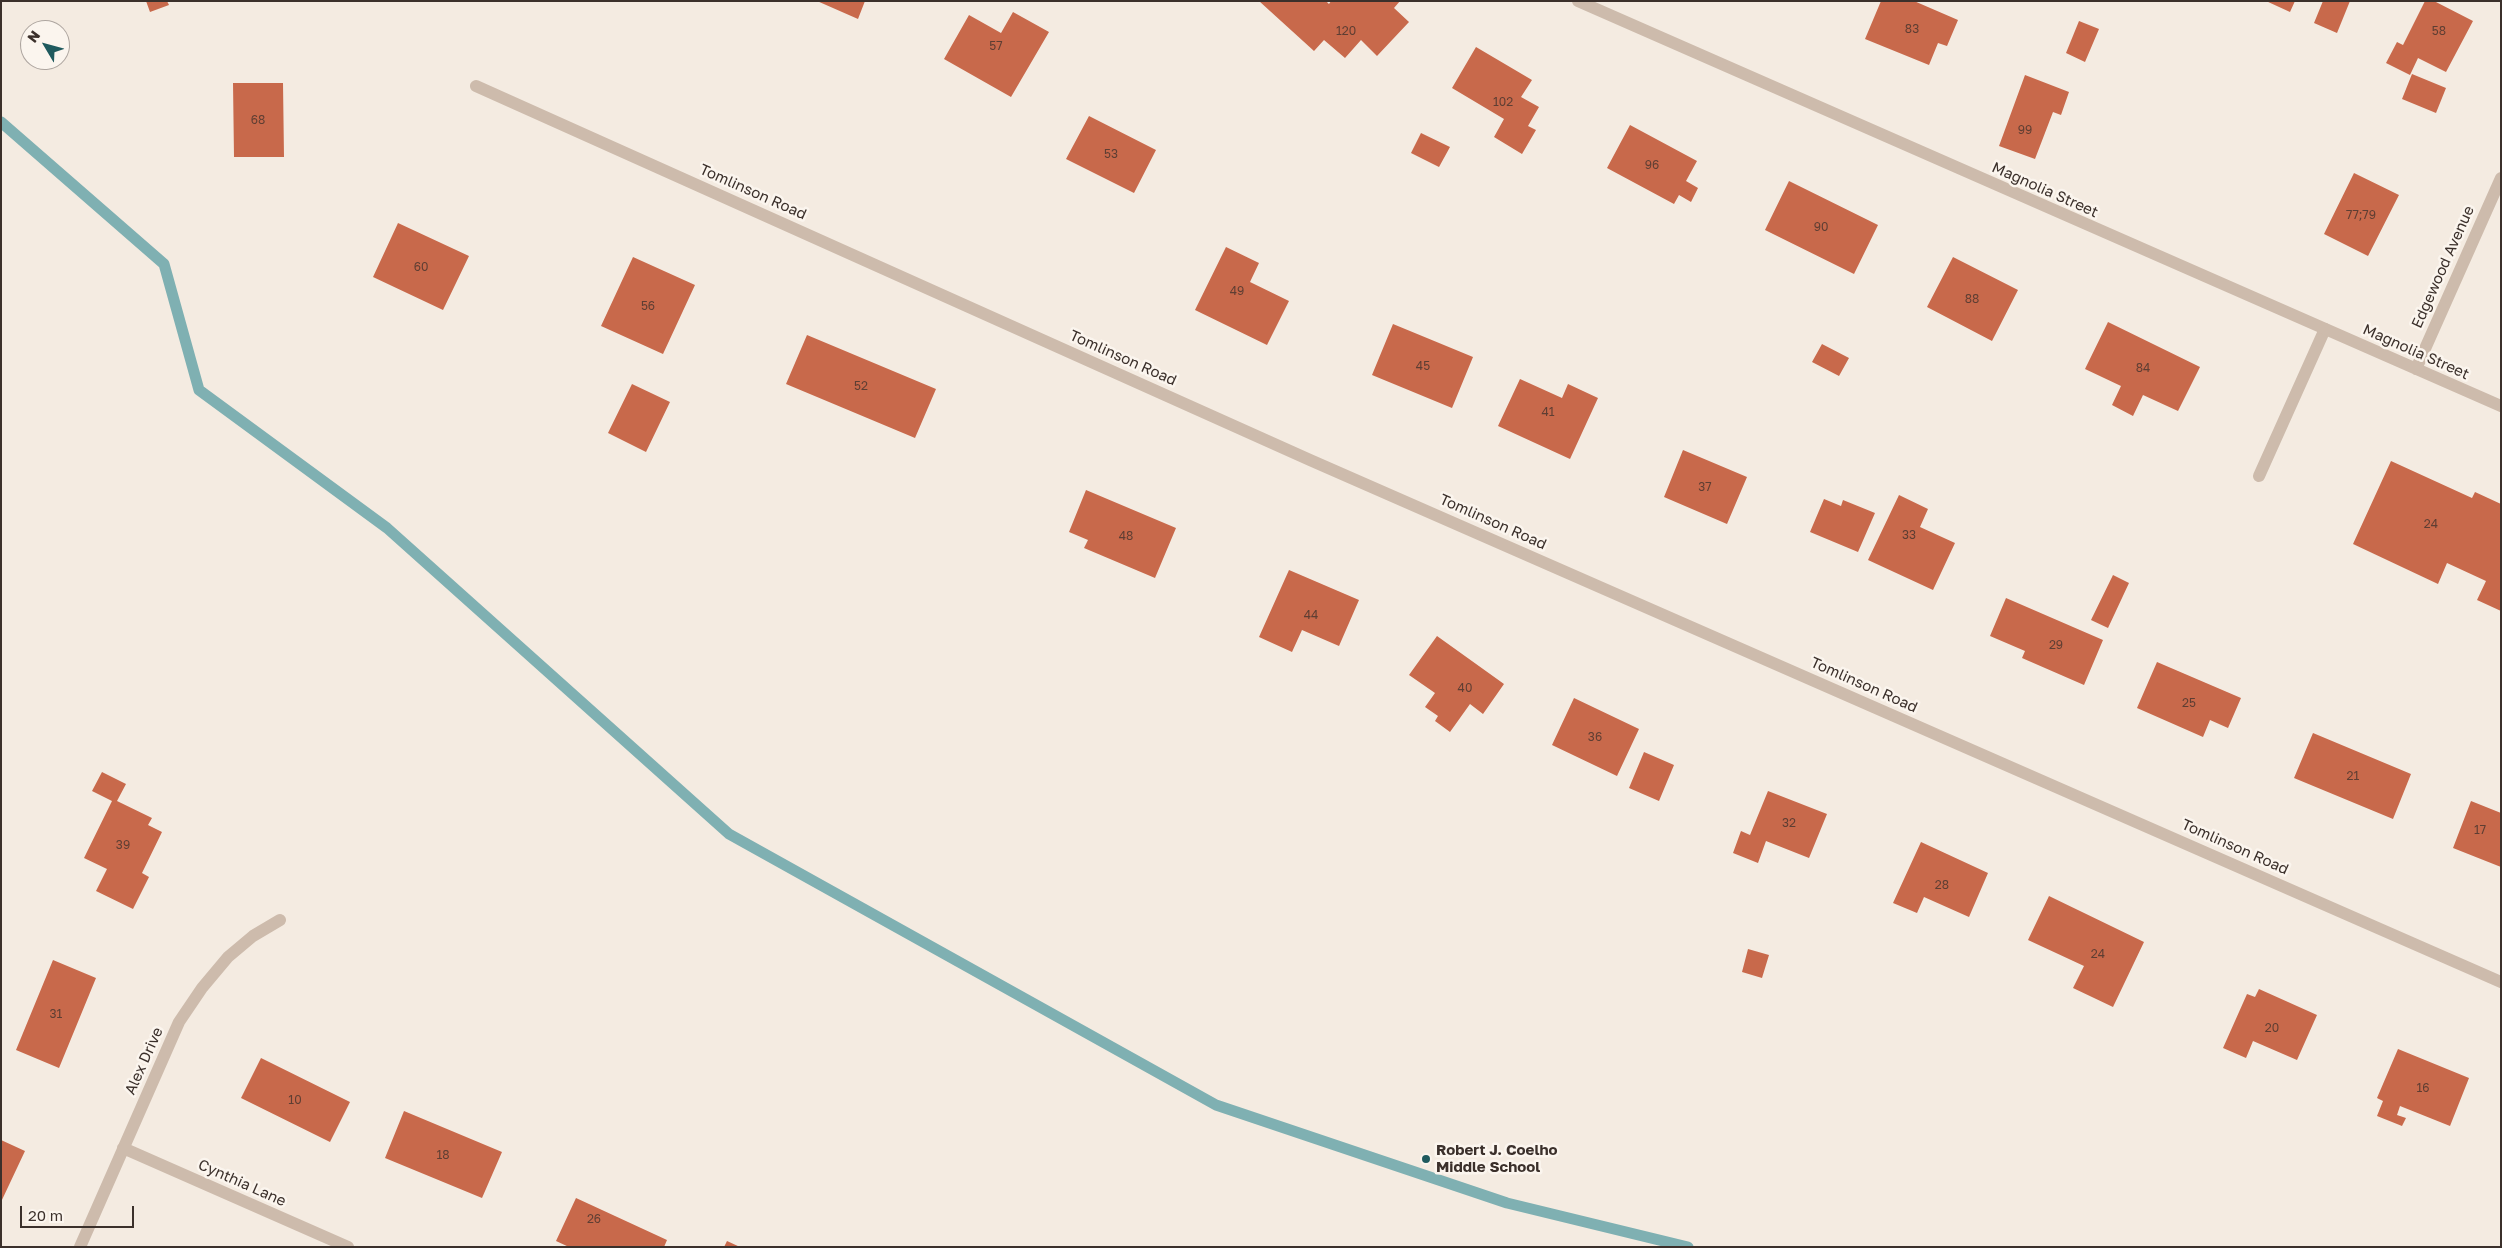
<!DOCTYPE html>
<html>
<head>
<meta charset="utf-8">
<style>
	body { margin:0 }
	#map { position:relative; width:2502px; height:1248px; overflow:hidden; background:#f4ebe1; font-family:"Golos Text",sans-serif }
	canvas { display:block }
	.frame { position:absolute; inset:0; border:2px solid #3b302b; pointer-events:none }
	.north { position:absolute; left:20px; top:20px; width:50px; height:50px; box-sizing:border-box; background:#fbf5ee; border:1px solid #aea6a0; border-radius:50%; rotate:307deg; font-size:14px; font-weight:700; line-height:20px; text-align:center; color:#3b302b }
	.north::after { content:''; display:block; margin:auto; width:18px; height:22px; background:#1f5a5e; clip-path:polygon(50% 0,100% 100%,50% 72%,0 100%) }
	.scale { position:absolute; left:20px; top:1206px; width:114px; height:22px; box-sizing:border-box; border:2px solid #3b302b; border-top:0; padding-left:6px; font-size:15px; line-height:18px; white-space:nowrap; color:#3b302b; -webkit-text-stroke:4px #fbf5ee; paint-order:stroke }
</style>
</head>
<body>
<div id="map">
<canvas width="2502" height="1248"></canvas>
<div class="frame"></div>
<div class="north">N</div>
<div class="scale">20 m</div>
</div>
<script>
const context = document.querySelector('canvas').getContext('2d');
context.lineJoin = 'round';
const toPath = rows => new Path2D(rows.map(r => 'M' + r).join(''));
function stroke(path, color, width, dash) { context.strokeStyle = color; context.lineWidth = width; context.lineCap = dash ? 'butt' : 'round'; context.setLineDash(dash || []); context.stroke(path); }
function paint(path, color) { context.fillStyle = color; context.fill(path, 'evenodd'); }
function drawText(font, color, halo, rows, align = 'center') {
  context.font = font + ' "Golos Text",sans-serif'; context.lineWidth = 5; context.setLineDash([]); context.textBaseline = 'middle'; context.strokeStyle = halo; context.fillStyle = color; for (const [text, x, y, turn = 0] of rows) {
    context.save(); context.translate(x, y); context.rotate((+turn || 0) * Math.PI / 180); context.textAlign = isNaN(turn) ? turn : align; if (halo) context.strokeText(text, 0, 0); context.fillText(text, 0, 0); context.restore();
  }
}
stroke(toPath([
	[1,122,164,264,199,390,387,528,729,834,1216,1105,1507,1203,1688,1247]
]), '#7fb0b2', 11);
paint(toPath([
	[146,1,167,1,169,5,150,12],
	[817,1,865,1,858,19],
	[1259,1,1326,1,1329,4,1331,1,1400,1,1394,8,1409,22,1377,56,1361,40,1345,58,1324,40,1314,51],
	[1881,1,1914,1,1958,20,1947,46,1938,43,1929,65,1865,39],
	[2266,1,2295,1,2290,12],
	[2323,1,2350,1,2337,33,2314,23],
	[2425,1,2434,1,2473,21,2446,72,2418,58,2410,75,2386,63,2397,42,2403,45],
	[1013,12,1049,32,1011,97,944,59,969,15,1001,33],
	[2079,21,2099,29,2085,62,2066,53],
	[1476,47,1532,80,1521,97,1539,107,1528,126,1536,130,1522,154,1494,137,1504,119,1452,88],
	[2412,74,2446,88,2436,113,2402,99],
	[2025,75,2069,92,2061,115,2053,112,2035,159,1999,146],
	[233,83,283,83,284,157,234,157],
	[1089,116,1156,150,1134,193,1066,159],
	[1630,125,1697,161,1686,181,1698,188,1691,202,1679,195,1674,204,1607,168],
	[1421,133,1450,147,1439,167,1411,153],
	[2354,173,2399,195,2368,256,2324,234],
	[1789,181,1878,225,1854,274,1765,230],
	[398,223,469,256,443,310,373,277],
	[1226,247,1259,263,1250,282,1289,301,1267,345,1195,310],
	[633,257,695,285,663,354,601,326],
	[1953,257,2018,290,1992,341,1927,307],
	[2108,322,2200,367,2178,411,2143,395,2133,416,2112,405,2121,386,2085,369],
	[1393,324,1473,357,1452,408,1372,375],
	[807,335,936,389,915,438,786,384],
	[1822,344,1849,358,1839,376,1812,362],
	[1520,379,1562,398,1568,384,1598,398,1570,459,1498,426],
	[632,384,670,402,646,452,608,433],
	[1683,450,1747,477,1727,524,1664,497],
	[2391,461,2472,498,2475,492,2501,504,2501,611,2477,600,2486,581,2447,563,2438,584,2353,544],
	[1086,490,1176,528,1155,578,1084,548,1088,540,1069,532],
	[1899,495,1928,509,1920,527,1955,543,1933,590,1868,560],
	[1824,499,1841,506,1843,500,1875,513,1858,552,1810,532],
	[1289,570,1359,600,1339,646,1302,630,1292,652,1259,637],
	[2113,575,2129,583,2108,628,2091,620],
	[2006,598,2103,640,2084,685,2022,658,2025,651,1990,636],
	[1437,636,1504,684,1483,714,1470,704,1450,732,1435,721,1438,716,1425,707,1435,693,1409,675],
	[2157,662,2241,698,2228,728,2210,720,2203,737,2137,708],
	[1574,698,1639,729,1617,776,1552,745],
	[2313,733,2411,774,2393,819,2294,778],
	[1644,752,1674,765,1659,801,1629,788],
	[102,772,126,784,117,801,152,818,148,825,162,832,142,873,149,877,133,909,96,891,107,869,84,858,112,801,92,791],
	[1768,791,1827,814,1809,858,1766,841,1758,863,1733,853,1741,831,1750,835],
	[2471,801,2501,813,2501,867,2453,848],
	[1921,842,1988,873,1969,917,1924,897,1917,913,1893,903],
	[2049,896,2144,942,2113,1007,2073,988,2084,966,2028,940],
	[1748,949,1769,955,1762,978,1742,972],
	[53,960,96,978,59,1068,16,1050],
	[2259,989,2317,1015,2297,1060,2253,1041,2246,1058,2223,1048,2247,994,2255,997],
	[2398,1049,2469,1078,2450,1126,2400,1106,2397,1115,2406,1118,2402,1126,2377,1116,2383,1101,2377,1098],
	[261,1058,350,1102,330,1142,241,1098],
	[404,1111,502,1152,482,1198,385,1158],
	[1,1140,25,1151,1,1202],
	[576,1198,667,1240,664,1247,569,1247,556,1241],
	[727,1241,740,1247,724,1247]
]), '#c8694b');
stroke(toPath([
	[2259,476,2325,329]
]), '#cdbbac', 12);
stroke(toPath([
	[1578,1,2501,406],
	[476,86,1310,460,2501,982],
	[2416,369,2501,178],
	[123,1148,348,1247],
	[80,1247,179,1022,202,988,228,957,253,936,280,920]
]), '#cdbbac', 12);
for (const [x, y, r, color] of [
	[1426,1159,5,"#1f5a5e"]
]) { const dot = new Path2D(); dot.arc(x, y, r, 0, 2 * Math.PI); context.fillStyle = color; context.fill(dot); stroke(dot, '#fbf5ee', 2); }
drawText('12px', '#5e3e33', null, [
	["83",1912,29],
	["120",1346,31],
	["58",2439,31],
	["57",996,46],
	["102",1503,102],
	["68",258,120],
	["99",2025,130],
	["53",1111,154],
	["96",1652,165],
	["77;79",2361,215],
	["90",1821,227],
	["60",421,267],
	["49",1237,291],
	["88",1972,299],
	["56",648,306],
	["45",1423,366],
	["84",2143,368],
	["52",861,386],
	["41",1548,412],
	["37",1705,487],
	["24",2431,524],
	["33",1909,535],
	["48",1126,536],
	["44",1311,615],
	["29",2056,645],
	["40",1465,688],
	["25",2189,703],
	["36",1595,737],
	["21",2353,776],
	["32",1789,823],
	["17",2480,830],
	["39",123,845],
	["28",1942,885],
	["24",2098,954],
	["31",56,1014],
	["20",2272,1028],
	["16",2423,1088],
	["10",295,1100],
	["18",443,1155],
	["26",594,1219]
]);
drawText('15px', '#3b302b', '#fbf5ee', [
	["Magnolia Street",2045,190,24],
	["Tomlinson Road",753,192,24],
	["Edgewood Avenue",2443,267,-66],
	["Magnolia Street",2416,352,24],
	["Tomlinson Road",1123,358,24],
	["Tomlinson Road",1493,522,24],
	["Tomlinson Road",1864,685,24],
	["Tomlinson Road",2235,847,24],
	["Alex Drive",144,1061,-66],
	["Cynthia Lane",242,1183,24]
]);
drawText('bold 15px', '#3b302b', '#fbf5ee', [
	["Robert J. Coelho",1436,1150],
	["Middle School",1436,1167]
], 'left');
</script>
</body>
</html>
